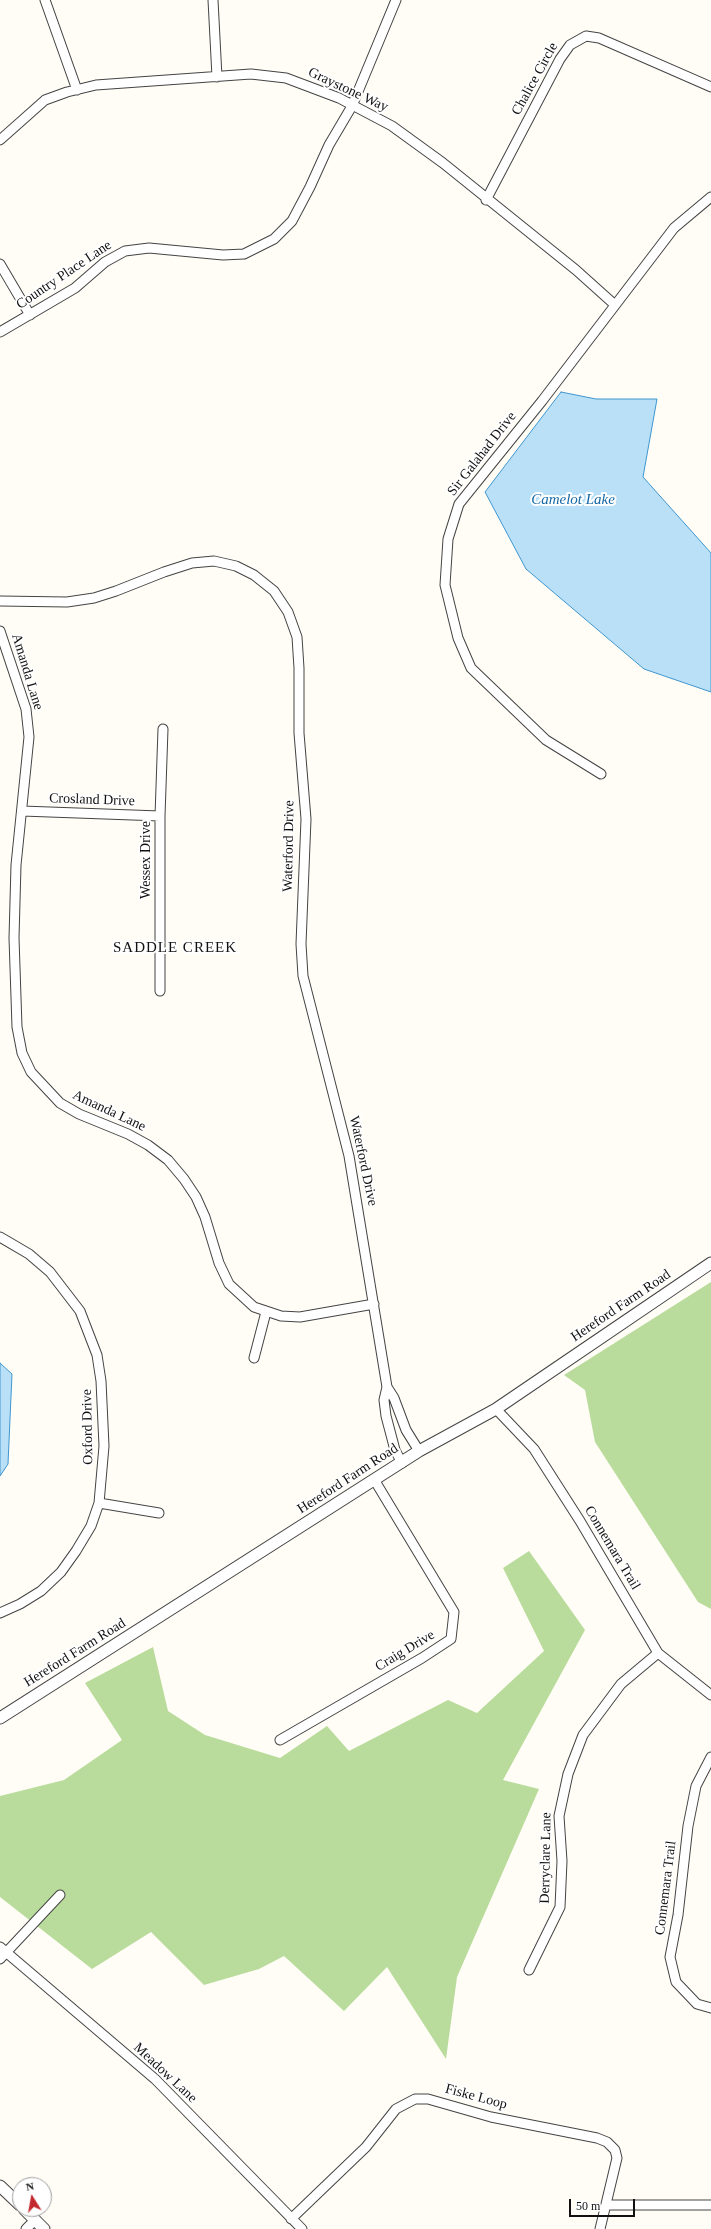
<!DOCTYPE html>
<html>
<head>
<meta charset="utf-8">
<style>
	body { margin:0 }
	#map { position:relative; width:711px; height:2229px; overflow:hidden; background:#fffdf5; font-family:"Times New Roman",serif }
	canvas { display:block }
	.north { position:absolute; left:12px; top:2177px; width:40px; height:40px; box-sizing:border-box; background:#fff; border:1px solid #a0a0a0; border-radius:50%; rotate:349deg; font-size:11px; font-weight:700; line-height:16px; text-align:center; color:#111 }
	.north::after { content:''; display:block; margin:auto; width:14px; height:18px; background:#c4262e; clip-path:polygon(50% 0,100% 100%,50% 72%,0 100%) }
	.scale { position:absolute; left:569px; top:2199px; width:66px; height:18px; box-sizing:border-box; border:2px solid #111; border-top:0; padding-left:5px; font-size:12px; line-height:14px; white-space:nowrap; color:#111; -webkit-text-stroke:3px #fff; paint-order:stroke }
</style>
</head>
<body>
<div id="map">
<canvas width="711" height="2229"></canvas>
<div class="north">N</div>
<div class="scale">50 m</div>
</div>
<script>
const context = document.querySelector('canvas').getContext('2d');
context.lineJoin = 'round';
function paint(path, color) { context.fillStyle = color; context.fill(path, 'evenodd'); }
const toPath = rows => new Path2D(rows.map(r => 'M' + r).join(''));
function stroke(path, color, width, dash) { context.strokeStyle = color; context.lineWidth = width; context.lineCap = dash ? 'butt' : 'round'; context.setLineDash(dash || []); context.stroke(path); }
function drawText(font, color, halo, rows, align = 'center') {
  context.font = font + ' "Times New Roman",serif'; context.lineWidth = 4; context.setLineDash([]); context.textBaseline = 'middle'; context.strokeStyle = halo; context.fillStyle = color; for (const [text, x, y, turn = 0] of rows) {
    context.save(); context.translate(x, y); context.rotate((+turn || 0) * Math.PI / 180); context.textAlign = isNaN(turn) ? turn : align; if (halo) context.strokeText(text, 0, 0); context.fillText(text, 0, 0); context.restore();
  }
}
paint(toPath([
	[711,1282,711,1609,698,1602,595,1442,585,1390,564,1375],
	[529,1551,585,1630,503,1780,539,1789,457,1977,446,2059,387,1967,344,2011,284,1956,259,1969,204,1985,151,1932,92,1969,0,1897,0,1796,64,1780,122,1740,85,1683,153,1647,168,1711,205,1735,280,1758,327,1726,349,1751,448,1700,477,1713,544,1651,503,1568]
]), '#b9dc9c');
const water = toPath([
	[561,392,596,399,657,399,643,477,711,553,711,692,644,669,526,569,485,492,561,392],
	[0,1363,12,1374,8,1464,0,1476,0,1363]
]);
paint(water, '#b9e0f7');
stroke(water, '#3f96cf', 1);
const minor = toPath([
	[45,0,77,90],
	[213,0,217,77],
	[0,140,45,100,67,92,96,85,251,74,286,78,339,98,392,126,443,163,576,270,615,305],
	[486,200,560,59,570,45,586,36,599,38,711,87],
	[0,264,30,315],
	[0,332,75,288,105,262,125,251,149,248,223,255,244,254,274,239,292,221,310,187,329,145,352,106,396,0],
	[0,601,67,602,94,598,116,591,164,572,192,563,214,561,236,566,254,575,274,591,288,612,297,637,299,668,299,733,306,819,301,944,303,976,349,1156,387,1387,394,1398,406,1430,419,1451],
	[0,631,26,709,29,737,16,865,14,938,17,1027,22,1053,31,1072,60,1103,79,1114,128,1134,148,1145,168,1160,184,1179,196,1197,205,1217,219,1263,229,1284,254,1307,281,1316,300,1317,374,1304],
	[601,774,546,740,471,668,458,638,445,585,448,539,459,504,542,401,674,228,711,197],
	[22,811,160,816],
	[160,991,160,816,163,729],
	[0,1237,29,1254,50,1272,80,1311,97,1355,101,1381,104,1446,99,1503,91,1526,76,1551,61,1572,41,1591,20,1604,0,1613],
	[254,1358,266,1312],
	[387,1387,384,1400,386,1416,395,1450,402,1463],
	[496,1409,534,1449,580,1521,658,1653,711,1695],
	[99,1503,159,1513],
	[280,1740,422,1658,451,1639,454,1612,375,1481],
	[711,1757,696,1786,688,1826,678,1915,670,1957,676,1982,697,2004,711,2008],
	[0,1947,155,2079,302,2229],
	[0,1959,60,1895],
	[529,1970,560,1907,562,1861,559,1816,568,1774,583,1735,621,1684,658,1653],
	[606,2205,711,2205],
	[291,2219,366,2147,396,2109,415,2099,428,2099,491,2117,597,2138,607,2142,615,2150,617,2158,600,2229],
	[26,2229,35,2220]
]);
const tertiary = toPath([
	[0,1718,419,1451,496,1409,711,1263],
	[0,2186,20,2205],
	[24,2209,44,2229]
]);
stroke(minor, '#444', 11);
stroke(tertiary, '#444', 13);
stroke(minor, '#fff', 9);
stroke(tertiary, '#fff', 11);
drawText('14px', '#111', '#fff', [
	["Chalice Circle",535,79,-61],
	["Graystone Way",348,90,25],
	["Country Place Lane",64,275,-34],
	["Sir Galahad Drive",482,454,-52],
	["Amanda Lane",27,672,73],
	["Crosland Drive",92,800,2],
	["Waterford Drive",289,846,-89],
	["Wessex Drive",146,860,-90],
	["Amanda Lane",109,1111,25],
	["Waterford Drive",363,1161,78],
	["Hereford Farm Road",621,1306,-34],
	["Oxford Drive",88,1427,-91],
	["Hereford Farm Road",348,1479,-33],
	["Connemara Trail",612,1548,59],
	["Craig Drive",405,1651,-31],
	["Hereford Farm Road",75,1653,-32],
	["Derryclare Lane",546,1858,-89],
	["Connemara Trail",666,1888,-83],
	["Meadow Lane",165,2073,43],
	["Fiske Loop",476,2097,15]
]);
drawText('italic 15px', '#1768a6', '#fff', [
	["Camelot Lake",573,500]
]);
context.letterSpacing = '1px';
drawText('15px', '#111', '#fff', [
	["SADDLE CREEK",175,948]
]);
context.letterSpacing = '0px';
</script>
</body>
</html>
